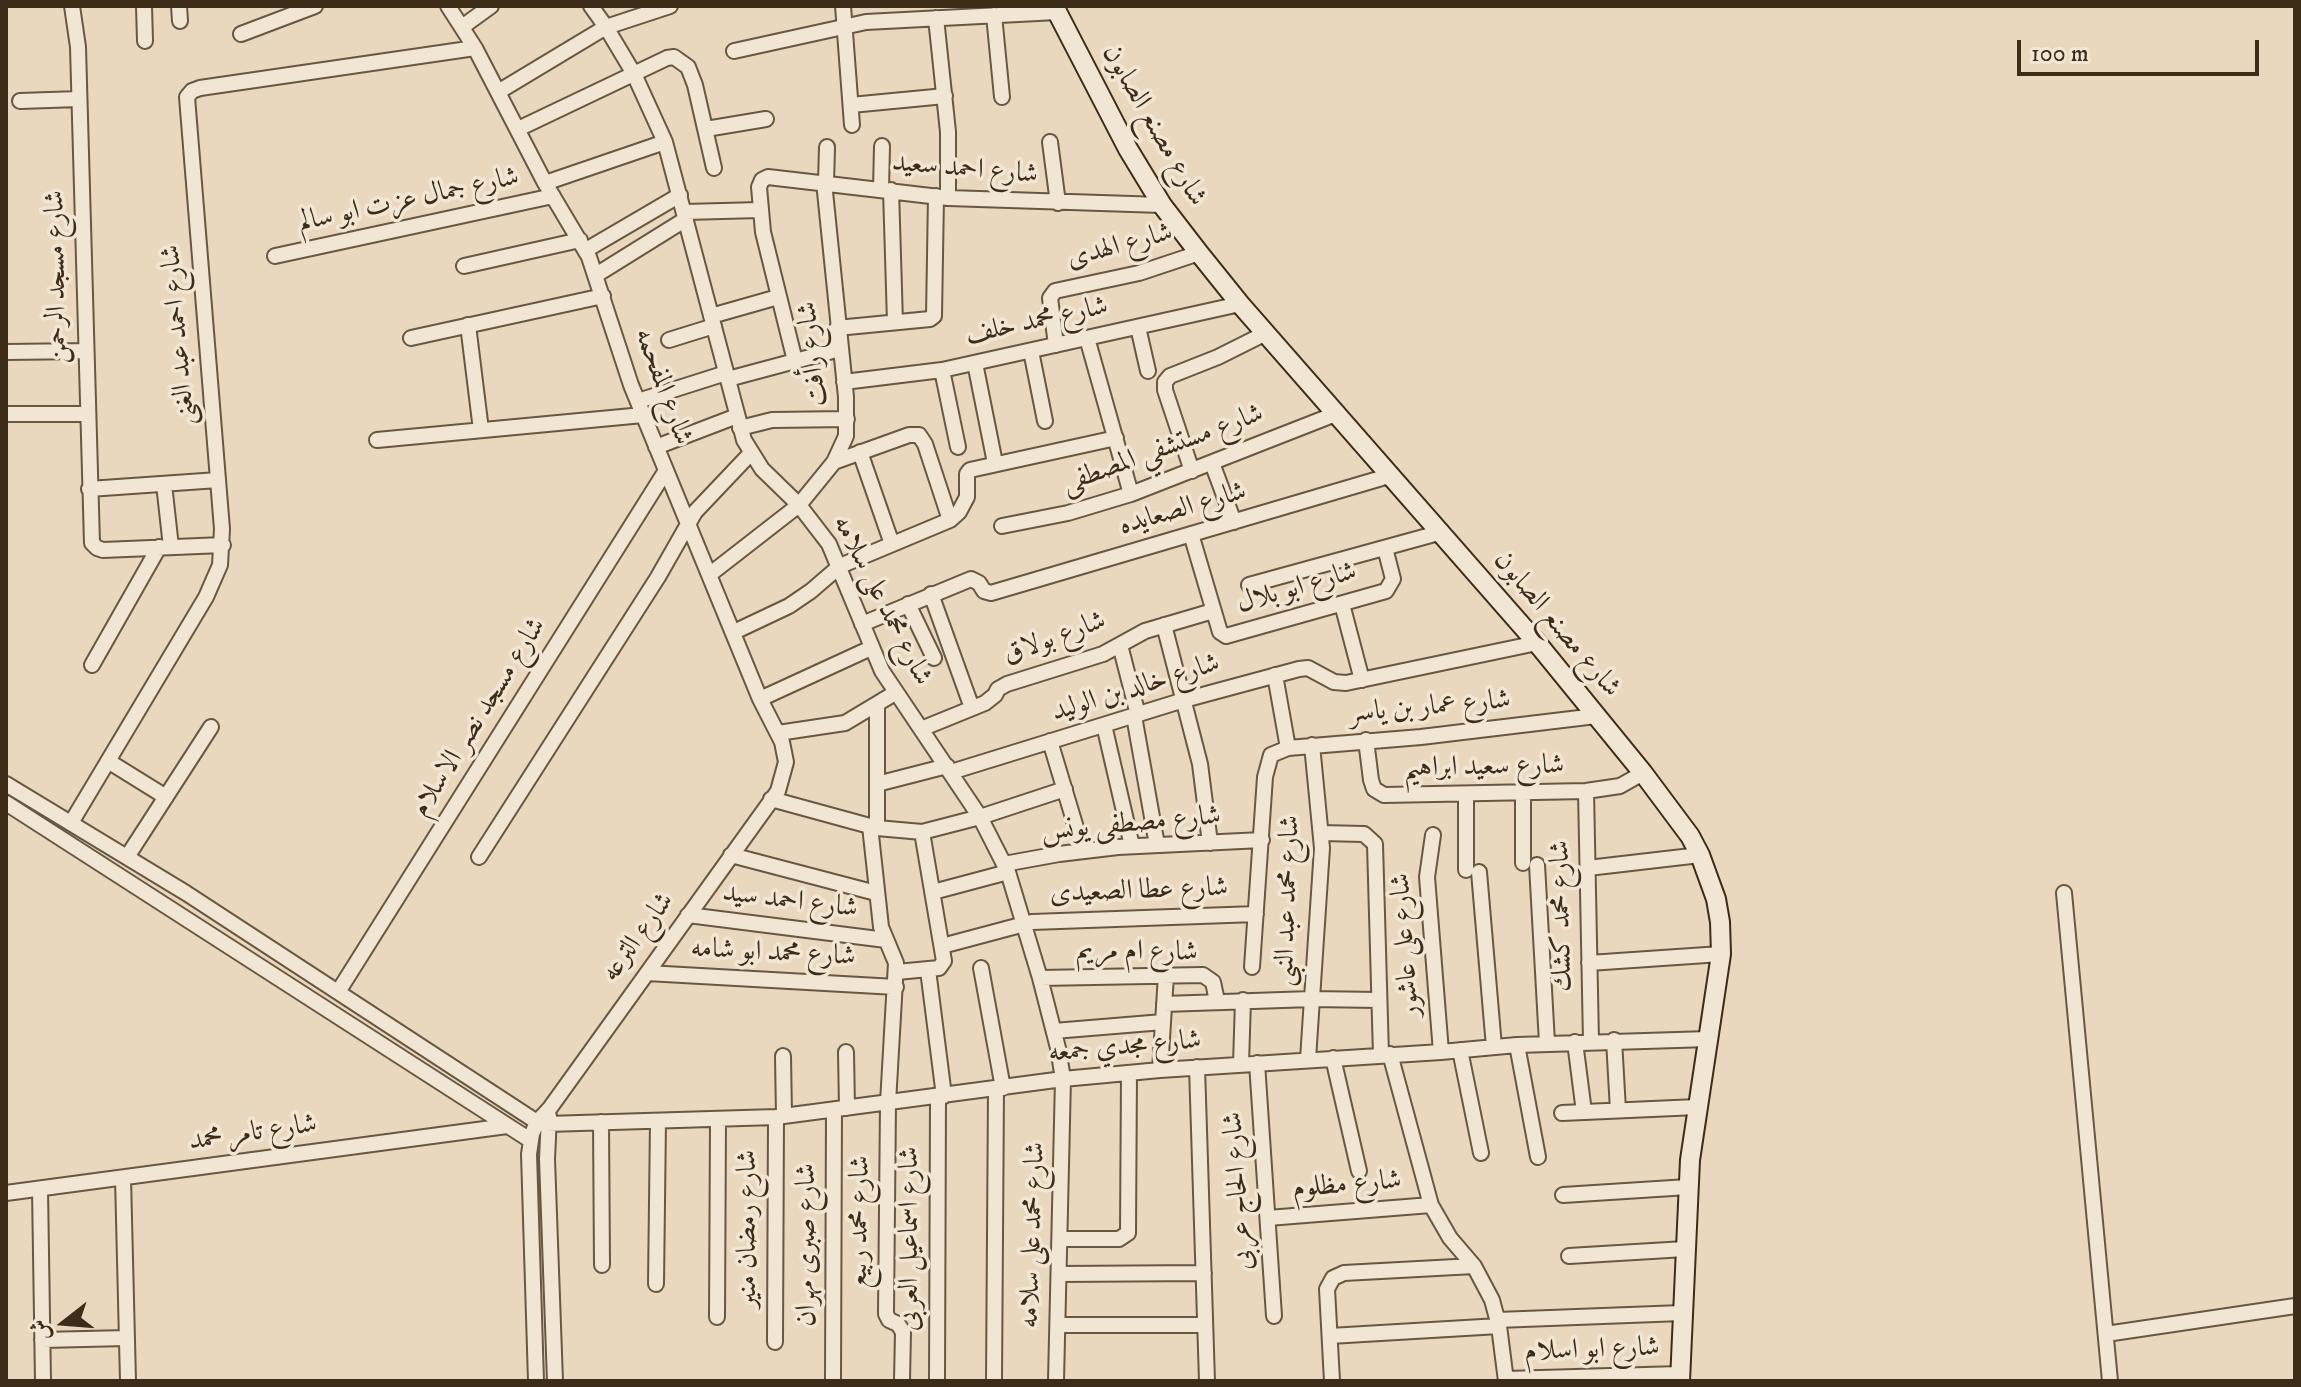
<!DOCTYPE html>
<html>
<head>
<meta charset="utf-8">
<style>
	body { margin:0 }
	#map { position:relative; width:2301px; height:1387px; overflow:hidden; background:#e9d8bd; font-family:"IM FELL DW Pica",Amiri,serif }
	canvas { display:block }
	.frame { position:absolute; inset:0; border:8px solid #3d2c18; pointer-events:none }
	.north { position:absolute; left:24px; top:1283px; width:80px; height:80px; -webkit-text-stroke:6px #f1e6d4; paint-order:stroke; rotate:253deg; font-size:22px; font-weight:700; line-height:32px; text-align:center; color:#3d2c18 }
	.north::after { content:''; display:block; margin:auto; width:28px; height:36px; background:#3d2c18; clip-path:polygon(50% 0,100% 100%,50% 72%,0 100%) }
	.scale { position:absolute; left:2017px; top:40px; width:242px; height:36px; box-sizing:border-box; border:4px solid #3d2c18; border-top:0; padding-left:10px; font-size:24px; line-height:28px; white-space:nowrap; color:#3d2c18; -webkit-text-stroke:6px #f1e6d4; paint-order:stroke }
</style>
</head>
<body>
<div id="map">
<canvas width="2301" height="1387"></canvas>
<div class="frame"></div>
<div class="north">ش</div>
<div class="scale">100 m</div>
</div>
<script>
const context = document.querySelector('canvas').getContext('2d');
context.lineJoin = 'round';
const toPath = rows => new Path2D(rows.map(r => 'M' + r).join(''));
function stroke(path, color, width, dash) { context.strokeStyle = color; context.lineWidth = width; context.lineCap = dash ? 'butt' : 'round'; context.setLineDash(dash || []); context.stroke(path); }
function drawText(font, color, halo, rows, align = 'center') {
  context.font = font + ' "IM FELL DW Pica",Amiri,serif'; context.lineWidth = 7; context.setLineDash([]); context.textBaseline = 'middle'; context.strokeStyle = halo; context.fillStyle = color; for (const [text, x, y, turn = 0] of rows) {
    context.save(); context.translate(x, y); context.rotate((+turn || 0) * Math.PI / 180); context.textAlign = isNaN(turn) ? turn : align; if (halo) context.strokeText(text, 0, 0); context.fillText(text, 0, 0); context.restore();
  }
}
const street = toPath([
	[72,6,78,47,92,543,97,548,103,550,223,545],
	[144,6,145,41],
	[179,6,180,21],
	[448,6,475,48,545,183,589,257,631,385,760,699,782,742,786,762,778,791,550,1108,537,1122,532,1134,529,1154,536,1381],
	[591,6,606,27,634,74,665,142,744,440,762,469,799,505,829,544,882,671,980,817,1008,872,1040,978,1058,1048,1063,1079,1056,1381],
	[843,6,852,125],
	[994,15,1002,97],
	[936,18,948,132,948,198],
	[462,27,491,6],
	[241,34,315,6],
	[734,51,866,22,1057,12],
	[498,92,606,27,670,6],
	[20,101,79,99],
	[851,105,945,96],
	[518,129,667,58,674,57,688,67,695,85,714,168],
	[706,129,766,119],
	[1050,142,1058,203],
	[545,183,665,142],
	[826,183,827,147],
	[881,189,882,146],
	[891,190,895,322],
	[685,212,760,210],
	[586,250,680,195],
	[275,256,553,196],
	[464,266,580,240],
	[596,275,686,219],
	[711,316,778,297],
	[468,325,481,430],
	[1138,327,1148,371],
	[837,328,930,319,934,316,936,196],
	[411,338,603,296],
	[1087,338,1131,494],
	[669,340,714,326],
	[1056,345,1050,298,1055,291,1139,273,1199,253],
	[1031,351,1045,421],
	[6,352,86,351],
	[795,361,763,232,759,187,762,180,768,177,948,198,1162,205],
	[975,363,995,463],
	[942,370,958,447],
	[728,379,840,349],
	[844,382,942,370,1240,304],
	[638,401,726,373],
	[6,414,87,414],
	[740,428,772,420,847,419],
	[377,440,643,415],
	[656,447,737,416],
	[860,452,892,544],
	[834,462,909,435,919,435,925,444,950,520],
	[1212,463,1234,522],
	[1192,471,1165,390,1165,382,1170,376,1218,357,1266,333],
	[164,484,171,547],
	[89,489,218,480],
	[1002,526,1068,513,1131,494,1338,413],
	[1191,534,1220,632,1226,636,1386,591,1393,579,1385,548],
	[709,575,799,505,834,462,846,436,846,397,824,182],
	[1249,585,1442,532],
	[931,594,972,708],
	[908,604,934,658],
	[1342,604,1362,680],
	[862,624,971,579,979,583,984,591,991,593,1392,475],
	[1164,625,1200,764,1210,843],
	[734,632,789,606,811,591,840,566,950,520,959,512,967,497,967,474,970,470,1116,438],
	[1120,645,1138,715],
	[92,665,159,547],
	[1275,675,1288,748],
	[760,699,871,648],
	[1134,716,1157,845],
	[1104,725,1132,846],
	[921,729,985,703,995,695,998,689,1007,684,1103,654,1145,631,1213,611],
	[778,733,845,723,895,693],
	[1366,740,1371,780,1374,789,1384,795,1586,791,1620,786,1643,773],
	[1050,741,1083,851],
	[108,761,166,797],
	[951,772,1184,700,1299,669,1308,668,1334,682,1346,683,1537,643],
	[6,784,186,893,537,1122],
	[877,784,947,766],
	[1586,791,1591,1041],
	[1523,792,1523,863],
	[771,799,877,828,922,832,980,817,1065,789],
	[6,803,530,1140],
	[71,823,206,597,220,565,222,529,187,97,192,91,200,88,475,48],
	[870,826,881,927,896,963,888,1103,886,1314,889,1320,898,1324,903,1332,902,1381],
	[877,828,877,704],
	[1321,833,1364,834,1375,844,1381,1055],
	[1433,835,1427,877,1441,1052],
	[731,855,876,893],
	[127,857,211,727],
	[479,857,658,577,695,512,751,453],
	[1004,864,1059,854,1118,847,1262,840],
	[1537,865,1547,1043],
	[1588,868,1700,855],
	[1466,870,1466,794],
	[1479,872,1494,1047],
	[933,892,1008,872],
	[2064,893,2110,1381],
	[688,915,886,940],
	[942,946,1032,922,1256,914],
	[1589,963,1721,954],
	[1252,967,1265,777,1271,755,1288,748,1421,737,1596,716],
	[981,968,1003,1088],
	[928,970,944,1096],
	[897,972,939,968,944,961,922,832],
	[647,973,896,987],
	[1040,978,1203,975,1213,982,1217,1001],
	[338,992,665,472],
	[1164,1004,1312,999,1379,1000],
	[1054,1031,1163,1022],
	[1614,1040,1618,1110],
	[1575,1042,1584,1112],
	[1517,1045,1538,1157],
	[1460,1050,1481,1153],
	[846,1052,847,1108],
	[1390,1054,1431,1205,1450,1238,1474,1266,1492,1300,1499,1326,1506,1381],
	[783,1056,784,1116],
	[1333,1058,1359,1171],
	[1308,1059,1322,848,1312,745],
	[1257,1063,1274,1316],
	[1241,1064,1243,1000],
	[1197,1067,1207,1381],
	[1160,1070,1166,975],
	[1562,1113,1697,1107],
	[549,1116,547,1159,555,1381],
	[601,1122,602,1265],
	[547,1124,776,1117,1063,1079,1160,1070,1441,1052,1517,1045,1709,1039],
	[123,1178,128,1381],
	[40,1189,43,1381],
	[6,1193,507,1126],
	[1563,1195,1688,1187],
	[1268,1218,1431,1205],
	[1060,1239,1119,1239,1128,1233,1129,1073],
	[1569,1256,1685,1249],
	[1059,1274,1204,1273],
	[656,1284,658,1121],
	[717,1317,718,1119],
	[1497,1320,1682,1313],
	[1058,1325,1205,1325],
	[2106,1334,2295,1306],
	[1330,1336,1499,1326],
	[42,1340,127,1338],
	[775,1342,776,1117],
	[1506,1379,1680,1374],
	[833,1381,834,1110],
	[937,1381,938,1097],
	[994,1381,996,1089],
	[1332,1381,1327,1289,1333,1278,1344,1273,1474,1266]
]);
const secondary = toPath([
	[1054,6,1128,149,1162,205,1199,253,1240,304,1537,643,1643,773,1690,836,1700,855,1716,899,1720,922,1721,954,1690,1160,1680,1381]
]);
stroke(street, '#685741', 18);
stroke(secondary, '#3d2c18', 22);
stroke(street, '#f1e6d4', 14);
stroke(secondary, '#f1e6d4', 18);
drawText('28px', '#3d2c18', '#f1e6d4', [
	["شارع مصنع الصابون",1153,126,60],
	["شارع احمد سعيد",965,170,5],
	["شارع جمال عزت ابو سالم",409,201,-12],
	["شارع الهدى",1120,247,-15],
	["شارع مسجد الرحمن",58,277,-91],
	["شارع محمد خلف",1037,322,-12],
	["شارع احمد عبد الغنى",180,335,-95],
	["شارع رأفت",814,354,-96],
	["شارع المفحمه",662,387,70],
	["شارع مستشفي المصطفى",1163,450,-20],
	["شارع الصعايده",1183,510,-16],
	["شارع ابو بلال",1297,589,-16],
	["شارع محمد على سلامه",881,601,63],
	["شارع مصنع الصابون",1556,625,50],
	["شارع بولاق",1055,639,-20],
	["شارع خالد بن الوليد",1136,689,-17],
	["شارع عمار بن ياسر",1430,708,-5],
	["شارع مسجد نصر الاسلام",480,718,-58],
	["شارع سعيد ابراهيم",1484,768,-1],
	["شارع مصطفى يونس",1131,825,-5],
	["شارع عطا الصعيدى",1139,892,-2],
	["شارع محمد عبد النبى",1289,901,-88],
	["شارع احمد سيد",790,902,7],
	["شارع محمد كشك",1563,916,-91],
	["شارع الترعه",639,938,-54],
	["شارع على عاشور",1407,945,-94],
	["شارع ام مريم",1137,953,1],
	["شارع محمد ابو شامه",773,954,3],
	["شارع مجدي جمعه",1125,1048,-5],
	["شارع تامر محمد",253,1134,-8],
	["شارع مظلوم",1347,1186,-5],
	["شارع الحاج عربى",1240,1191,-94],
	["شارع محمد ربيع",861,1222,-89],
	["شارع رمضان منير",749,1229,-90],
	["شارع محمد على سلامه",1034,1235,-88],
	["شارع اسماعيل العربى",911,1239,-90],
	["شارع صبرى مهران",808,1245,-90],
	["شارع ابو اسلام",1592,1351,-2]
]);
</script>
</body>
</html>
